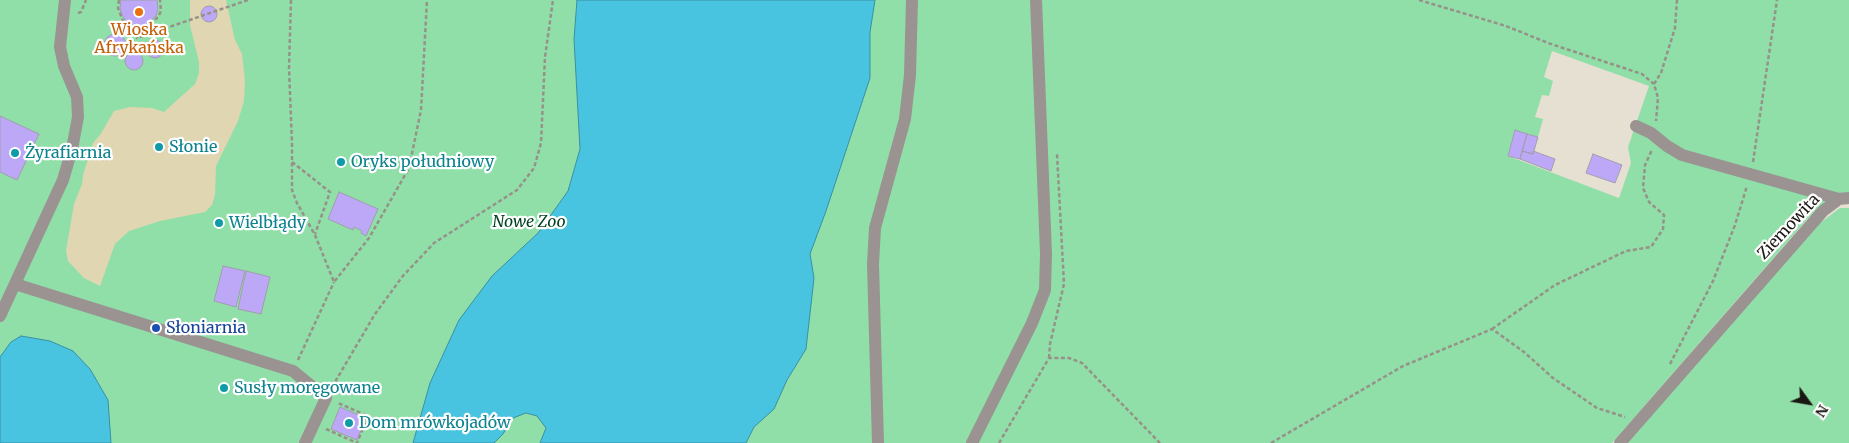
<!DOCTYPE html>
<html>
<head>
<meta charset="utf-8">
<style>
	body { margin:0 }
	#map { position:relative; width:1849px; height:443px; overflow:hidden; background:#e5e0d1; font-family:Merriweather,serif }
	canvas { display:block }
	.north { position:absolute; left:1784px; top:378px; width:50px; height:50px; -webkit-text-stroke:4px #fff; paint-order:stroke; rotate:122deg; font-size:14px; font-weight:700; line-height:20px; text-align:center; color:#1a1813 }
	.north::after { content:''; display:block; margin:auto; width:18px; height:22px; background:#1a1813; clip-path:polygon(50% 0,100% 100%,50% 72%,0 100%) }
</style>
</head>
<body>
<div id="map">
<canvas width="1849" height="443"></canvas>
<div class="north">N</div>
</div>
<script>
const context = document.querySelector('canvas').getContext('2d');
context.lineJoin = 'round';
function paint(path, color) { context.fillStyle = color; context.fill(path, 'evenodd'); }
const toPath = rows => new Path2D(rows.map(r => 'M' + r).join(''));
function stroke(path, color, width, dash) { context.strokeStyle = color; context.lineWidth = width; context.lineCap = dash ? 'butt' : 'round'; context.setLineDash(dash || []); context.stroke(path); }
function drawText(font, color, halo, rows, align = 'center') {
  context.font = font + ' Merriweather,serif'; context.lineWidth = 4.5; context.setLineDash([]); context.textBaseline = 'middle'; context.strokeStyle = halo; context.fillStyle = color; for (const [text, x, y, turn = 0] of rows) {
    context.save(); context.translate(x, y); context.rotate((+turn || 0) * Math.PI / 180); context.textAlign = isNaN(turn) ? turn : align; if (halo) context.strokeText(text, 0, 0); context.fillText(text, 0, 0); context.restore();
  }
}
paint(toPath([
	[0,0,1849,0,1849,192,1810,216,1612,443,0,443],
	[1552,51,1649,86,1628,147,1631,163,1619,198,1508,156,1515,131,1538,137,1543,119,1535,117,1542,95,1549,96,1553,81,1544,77],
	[1840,208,1849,208,1849,443,1627,443,1820,223]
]), '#90dfa9');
paint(toPath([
	[190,0,226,0,235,40,242,54,245,81,244,101,238,121,216,166,215,195,212,205,205,212,160,221,129,231,115,244,100,286,84,278,68,261,66,251,74,204,82,184,83,175,93,143,100,135,114,111,130,107,152,108,164,112,195,84,199,73,199,62,190,25]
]), '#e0d6b1');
const water = toPath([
	[577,0,875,0,870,32,870,78,826,211,810,254,814,278,806,349,787,380,774,409,754,427,746,443,540,443,546,428,537,416,526,413,513,418,503,434,494,443,413,443,430,383,459,320,492,276,538,233,568,191,580,149,574,39,577,0],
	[21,336,50,341,73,351,90,369,108,400,111,443,0,443,0,357,11,342,21,336]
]);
paint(water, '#48c4e1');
stroke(water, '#3a90a3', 1);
const building = toPath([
	[121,0,157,0,158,9,156,16,146,25,139,26,132,25,126,21,122,15,120,8,121,0],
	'201 14a8 8 0 1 1 16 0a8 8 0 1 1-16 0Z',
	'104 45a11 11 0 1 1 22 0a11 11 0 1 1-22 0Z',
	'146 49a9 9 0 1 1 18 0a9 9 0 1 1-18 0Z',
	'125 61a9 9 0 1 1 18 0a9 9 0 1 1-18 0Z',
	[0,116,39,134,17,180,0,172,0,116],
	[1515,130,1527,134,1520,159,1508,156,1515,130],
	[1527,134,1538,137,1533,154,1522,151,1527,134],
	[1522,151,1533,154,1533,151,1555,159,1551,171,1520,159,1522,151],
	[1593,154,1622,165,1615,183,1586,173,1593,154],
	[339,192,378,209,366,236,361,233,362,231,354,227,353,230,328,219,339,192],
	[223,266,245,271,236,307,214,301,223,266],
	[246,271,270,277,261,314,238,309,246,271],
	[340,407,366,418,357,440,331,429,340,407]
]);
paint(building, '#bda8f8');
stroke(building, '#a19eac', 1);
stroke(toPath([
	[119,0,118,8,123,21,128,25,142,28,149,26,158,17,161,11,160,0],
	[291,0,289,68,292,144,292,190,297,203,315,235,334,282,369,238,409,168,421,110,427,0],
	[1419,0,1506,26,1548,43,1642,74,1654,84,1658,98,1656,121],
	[78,13,81,12,86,0],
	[135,28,137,38,248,0],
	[1654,84,1661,73,1675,28,1677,0],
	[292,162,330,192,315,234],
	[1753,162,1777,0],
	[1492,329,1555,285,1626,251,1651,247,1663,229,1664,215,1649,202,1643,188,1645,165,1652,150],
	[1049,358,1050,344,1064,284,1057,154],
	[298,360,334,282],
	[1670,364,1713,281,1735,225,1747,186],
	[332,387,375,314,402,277,434,243,517,190,534,168,541,143,545,57,553,0],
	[326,429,357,443,368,416,338,403],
	[999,443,1049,358,1069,358,1082,363,1160,443],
	[1271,443,1403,366,1492,329,1524,352,1553,378,1597,408,1625,417]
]), '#969287', 2.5, [4, 2.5]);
stroke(toPath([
	[1636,126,1651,133,1667,146,1682,155,1839,199,1849,198],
	[15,284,293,371,326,398,305,443],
	[0,316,63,180,72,149,78,117,77,97,64,66,60,47,65,0],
	[878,443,873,264,875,228,905,119,910,75,912,0],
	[972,443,1032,323,1045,290,1046,254,1036,0],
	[1620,443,1823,211,1839,199]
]), '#9a9391', 12);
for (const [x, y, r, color] of [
	[139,12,5,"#e8710a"],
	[159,147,5,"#0f9aa8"],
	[15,153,5,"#0f9aa8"],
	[341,162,5,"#0f9aa8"],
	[219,223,5,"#0f9aa8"],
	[156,328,5,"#1a4fb4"],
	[224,388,5,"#0f9aa8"],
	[349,423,5,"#0f9aa8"]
]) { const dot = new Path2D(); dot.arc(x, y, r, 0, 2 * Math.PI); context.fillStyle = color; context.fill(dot); stroke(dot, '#fff', 2); }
drawText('16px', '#c56008', '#fff', [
	["Wioska",139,30],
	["Afrykańska",139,48]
]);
drawText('16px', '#0d838f', '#fff', [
	["Słonie",169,147],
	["Żyrafiarnia",25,153],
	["Oryks południowy",351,162],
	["Wielbłądy",229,223],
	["Susły moręgowane",234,388],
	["Dom mrówkojadów",359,423]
], 'left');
drawText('italic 16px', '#004321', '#fff', [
	["Nowe Zoo",529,222]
]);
drawText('16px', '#1a1813', '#fff', [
	["Ziemowita",1789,227,-47]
]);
drawText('16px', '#164399', '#fff', [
	["Słoniarnia",166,328]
], 'left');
</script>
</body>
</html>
